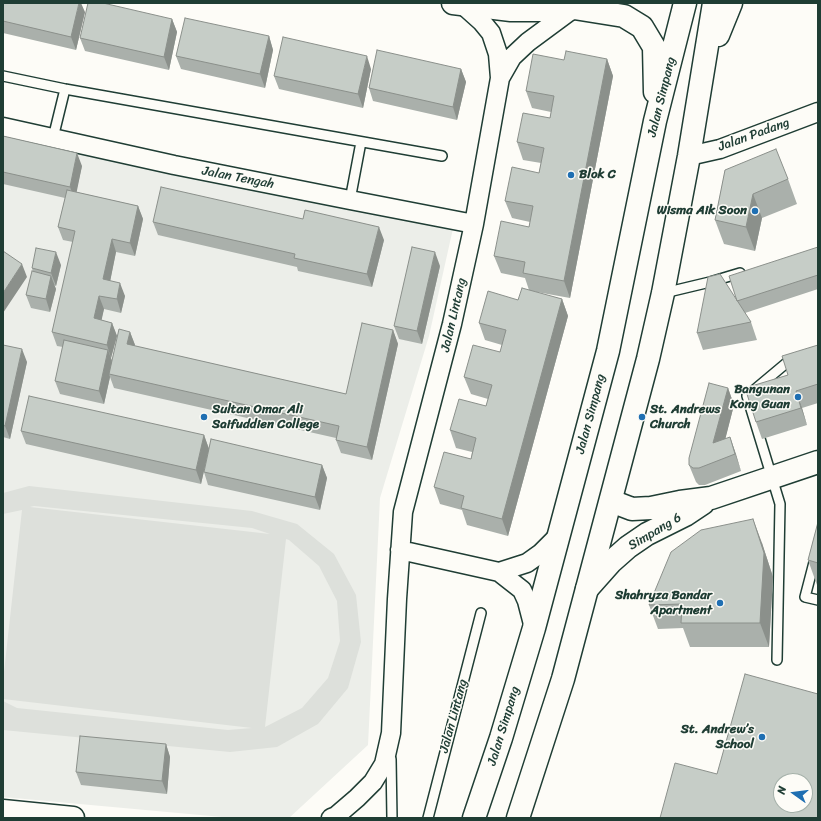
<!DOCTYPE html>
<html>
<head>
<meta charset="utf-8">
<style>
	body { margin:0 }
	#map { position:relative; width:821px; height:821px; overflow:hidden; background:#fdfcf7; font-family:Sriracha,sans-serif }
	canvas { display:block }
	.frame { position:absolute; inset:0; border:4px solid #1f3d34; pointer-events:none }
	.north { position:absolute; left:773px; top:773px; width:40px; height:40px; box-sizing:border-box; background:#fdfcf7; border:1px solid #a4b0a9; border-radius:50%; rotate:284deg; font-size:11px; font-weight:700; line-height:16px; text-align:center; color:#1f3d34 }
	.north::after { content:''; display:block; margin:auto; width:14px; height:18px; background:#1f6fb2; clip-path:polygon(50% 0,100% 100%,50% 72%,0 100%) }
</style>
</head>
<body>
<div id="map">
<canvas width="821" height="821"></canvas>
<div class="frame"></div>
<div class="north">N</div>
</div>
<script>
const context = document.querySelector('canvas').getContext('2d');
context.lineJoin = 'round';
function paint(path, color) { context.fillStyle = color; context.fill(path, 'evenodd'); }
const toPath = rows => new Path2D(rows.map(r => 'M' + r).join(''));
function stroke(path, color, width, dash) { context.strokeStyle = color; context.lineWidth = width; context.lineCap = dash ? 'butt' : 'round'; context.setLineDash(dash || []); context.stroke(path); }
function drawText(font, color, halo, rows, align = 'center') {
  context.font = font + ' Sriracha,sans-serif'; context.lineWidth = 3; context.setLineDash([]); context.textBaseline = 'middle'; context.strokeStyle = halo; context.fillStyle = color; for (const [text, x, y, turn = 0] of rows) {
    context.save(); context.translate(x, y); context.rotate((+turn || 0) * Math.PI / 180); context.textAlign = isNaN(turn) ? turn : align; if (halo) context.strokeText(text, 0, 0); context.fillText(text, 0, 0); context.restore();
  }
}
paint(toPath([
	[3,135,456,215,429,336,380,498,368,745,289,818,233,818,3,797]
]), '#eceee9');
paint(toPath([
	[29,486,252,511,297,524,334,554,356,595,361,642,348,688,318,724,277,747,230,752,3,730,3,701,17,708,228,730,252,728,3,699,3,681,22,510,3,514,3,493],
	[34,506,252,528,270,534,30,507],
	[286,539,289,540,319,566,337,601,340,641,328,678,302,708,265,727]
]), '#dde0db');
const lane = toPath([
	[3,76,65,89,442,156],
	[53,138,65,89],
	[350,200,361,142],
	[664,293,710,282,740,273],
	[818,547,805,597,818,600],
	[777,660,780,504,747,396,790,360,794,359],
	[391,759,392,818],
	[428,818,481,613]
]);
const street = toPath([
	[500,78,512,57,528,42,574,8],
	[3,127,174,165,350,200,474,224],
	[689,156,720,149,818,112],
	[400,550,499,572,522,590,527,601,534,628],
	[499,572,527,563,541,553,559,535],
	[331,818,336,816,357,798,373,782,384,764,391,733,397,599,403,512,452,324,474,224,500,78,498,54,491,33,482,22,463,5]
]);
const secondary = toPath([
	[611,501,632,509,651,508,680,502,711,498,818,462],
	[587,589,611,562,628,547,647,534,685,515,703,503]
]);
const primary = toPath([
	[453,3,511,10,547,10,574,8,588,3],
	[574,8,624,16,642,27,654,47,655,92],
	[718,35,731,3],
	[3,811,73,818],
	[474,818,501,738,534,628,608,351,655,121,685,3],
	[518,818,563,679,648,359,663,293,689,156,714,3]
]);
stroke(lane, '#1f3d34', 12);
stroke(street, '#1f3d34', 21);
stroke(secondary, '#1f3d34', 25);
stroke(primary, '#1f3d34', 25);
stroke(lane, '#fdfcf7', 9);
stroke(street, '#fdfcf7', 18);
stroke(secondary, '#fdfcf7', 22);
stroke(primary, '#fdfcf7', 22);
paint(toPath([
	[3,3,85,12,76,50,3,33],
	[172,19,177,32,169,70,85,51,80,38],
	[269,36,273,50,265,88,181,69,176,56],
	[607,59,613,76,570,298,531,291,562,299,568,316,508,536,467,525,462,510,440,504,434,487,471,459,472,452,456,448,450,430,486,406,488,399,471,394,464,377,500,352,502,345,485,340,479,323,518,300,529,290,525,278,501,273,494,256,529,227,530,222,512,218,505,201,539,173,541,163,523,160,517,142,550,118,551,112,532,108,526,91,564,60],
	[371,69,363,108,279,89,274,76],
	[461,69,466,82,457,120,373,101,369,88],
	[3,136,82,166,76,192,138,206,143,219,135,256,116,252,110,281,125,296,121,313,104,309,101,320,112,323,117,336,111,358,112,361,130,332,135,345,135,346,346,394,393,330,398,344,372,460,341,453,336,440,336,438,114,388,110,377,104,404,60,394,55,381,63,347,57,346,52,332,73,242,63,240,58,227,65,198,3,184],
	[725,170,788,179,797,204,762,218,755,251,724,244,715,220],
	[153,222,384,240,372,287,298,271,297,267,158,235],
	[818,247,818,289,745,313,751,322,757,340,703,350,697,333,736,299],
	[61,265,56,286,54,285,56,289,50,312,31,308,26,295,33,272,32,268],
	[440,266,422,344,399,339,394,326],
	[3,345,27,362,10,439,3,437],
	[818,345,818,403,802,408,807,425,762,439,756,422,788,375],
	[728,388,734,405,725,439,730,437,741,471,705,485,699,485,696,482,689,465],
	[21,431,204,435,209,449,201,484,26,444],
	[322,465,327,478,320,510,208,485,204,472],
	[818,522,818,585,817,585,808,560],
	[762,543,773,577,769,647,690,647,683,628,658,629,649,605],
	[166,744,170,757,167,794,81,785,76,772]
]), '#aab0ab');
paint(toPath([
	[79,3,81,3,85,12,76,50,71,37],
	[172,19,177,32,169,70,164,57],
	[269,36,273,50,265,88,260,74],
	[367,56,371,69,363,108,358,94],
	[607,59,613,76,570,298,564,281],
	[461,69,466,82,457,120,453,107],
	[77,153,82,166,75,200,70,187],
	[753,194,762,218,755,251,746,227],
	[138,206,143,219,135,256,130,243],
	[379,227,384,240,372,287,367,274],
	[112,239,116,252,108,292,103,279],
	[56,252,61,265,56,286,51,273],
	[435,252,440,266,422,344,417,331],
	[22,264,27,277,3,313,3,293],
	[51,276,56,289,50,312,46,299],
	[120,283,125,296,121,313,117,299],
	[99,296,104,309,99,332,94,318],
	[562,299,568,316,508,536,502,519],
	[112,323,117,336,111,358,107,345],
	[393,330,398,344,372,460,367,447],
	[130,332,135,345,132,358,127,344],
	[22,349,27,362,10,439,5,426],
	[108,350,113,364,109,374,110,377,104,404,99,391],
	[728,388,734,405,720,460,713,443],
	[796,391,802,408,807,425,801,408],
	[204,435,209,449,201,484,196,470],
	[730,437,736,454,741,471,735,454],
	[322,465,327,478,320,510,315,497],
	[753,519,762,543,773,577,769,647,760,623],
	[166,744,170,757,167,794,162,781]
]), '#8b908b');
const building = toPath([
	[3,3,79,3,71,37,3,21,3,3],
	[88,3,103,3,172,19,164,57,80,38,88,3],
	[185,18,269,36,260,74,176,56,185,18],
	[283,37,367,56,358,94,274,76,283,37],
	[377,50,461,69,453,107,369,88,377,50],
	[566,51,607,59,564,281,523,273,525,262,494,256,501,221,529,227,533,206,505,201,512,167,539,173,544,148,517,142,523,113,550,118,554,96,526,91,533,54,564,60,566,51],
	[3,136,77,153,70,187,3,172,3,136],
	[776,149,788,179,753,194,746,227,715,220,725,170,776,149],
	[161,187,303,219,305,210,379,227,367,274,294,258,295,254,153,222,161,187],
	[67,190,138,206,130,243,112,239,103,279,120,283,117,299,99,296,94,318,112,323,107,345,52,332,75,231,58,227,67,190],
	[412,247,435,252,417,331,394,326,412,247],
	[818,247,818,275,737,301,729,276,818,247],
	[36,248,56,252,51,273,32,268,36,248],
	[3,251,22,264,3,293,3,251],
	[32,271,51,276,46,299,26,295,32,271],
	[720,274,751,322,697,333,708,277,720,274],
	[522,288,562,299,502,519,461,508,464,496,434,487,444,452,471,459,476,438,450,430,459,399,486,406,492,385,464,377,473,345,500,352,506,330,479,323,488,291,518,300,522,288],
	[362,323,393,330,367,447,336,440,339,426,109,374,119,329,130,332,127,344,346,394,362,323],
	[64,340,108,350,99,391,55,381,64,340],
	[3,345,22,349,5,426,3,425,3,345],
	[818,345,818,384,796,391,801,408,756,422,745,388,788,375,782,356,818,345],
	[709,383,728,388,713,443,730,437,735,454,699,468,693,468,689,465,689,458,709,383],
	[29,396,204,435,196,470,21,431,29,396],
	[211,439,322,465,315,497,204,472,211,439],
	[753,519,764,553,760,623,681,623,682,604,649,605,671,552,701,530,753,519],
	[818,522,818,563,808,560,818,522],
	[745,674,818,694,818,818,660,818,675,763,717,774,745,674],
	[781,781,805,781,805,805,781,805,781,781],
	[80,736,166,744,162,781,76,772,80,736]
]);
paint(building, '#c6cdc7');
stroke(building, '#8b908b', 1);
for (const [x, y, r, color] of [
	[571,175,4,"#1f6fb2"],
	[755,211,4,"#1f6fb2"],
	[798,397,4,"#1f6fb2"],
	[204,417,4,"#1f6fb2"],
	[642,417,4,"#1f6fb2"],
	[720,603,4,"#1f6fb2"],
	[762,737,4,"#1f6fb2"]
]) { const dot = new Path2D(); dot.arc(x, y, r, 0, 2 * Math.PI); context.fillStyle = color; context.fill(dot); stroke(dot, '#fdfcf7', 1.5); }
drawText('13px', '#1f3d34', '#fdfcf7', [
	["Jalan Simpang",662,97,-76],
	["Jalan Padang",754,135,-20],
	["Jalan Tengah",238,178,11],
	["Jalan Lintang",454,315,-77],
	["Jalan Simpang",591,414,-75],
	["Simpang 6",655,532,-31],
	["Jalan Lintang",454,716,-75],
	["Jalan Simpang",504,726,-73]
]);
drawText('bold 13px', '#1f3d34', '#fdfcf7', [
	["Blok C",579,175,"left"],
	["Wisma Aik Soon",747,211],
	["Bangunan",790,390],
	["Kong Guan",790,405],
	["Sultan Omar Ali",212,410,"left"],
	["Saifuddien College",212,425,"left"],
	["St. Andrews",650,410,"left"],
	["Church",650,425,"left"],
	["Shahryza Bandar",712,596],
	["Apartment",712,611],
	["St. Andrew’s",754,730],
	["School",754,745]
], 'right');
</script>
</body>
</html>
